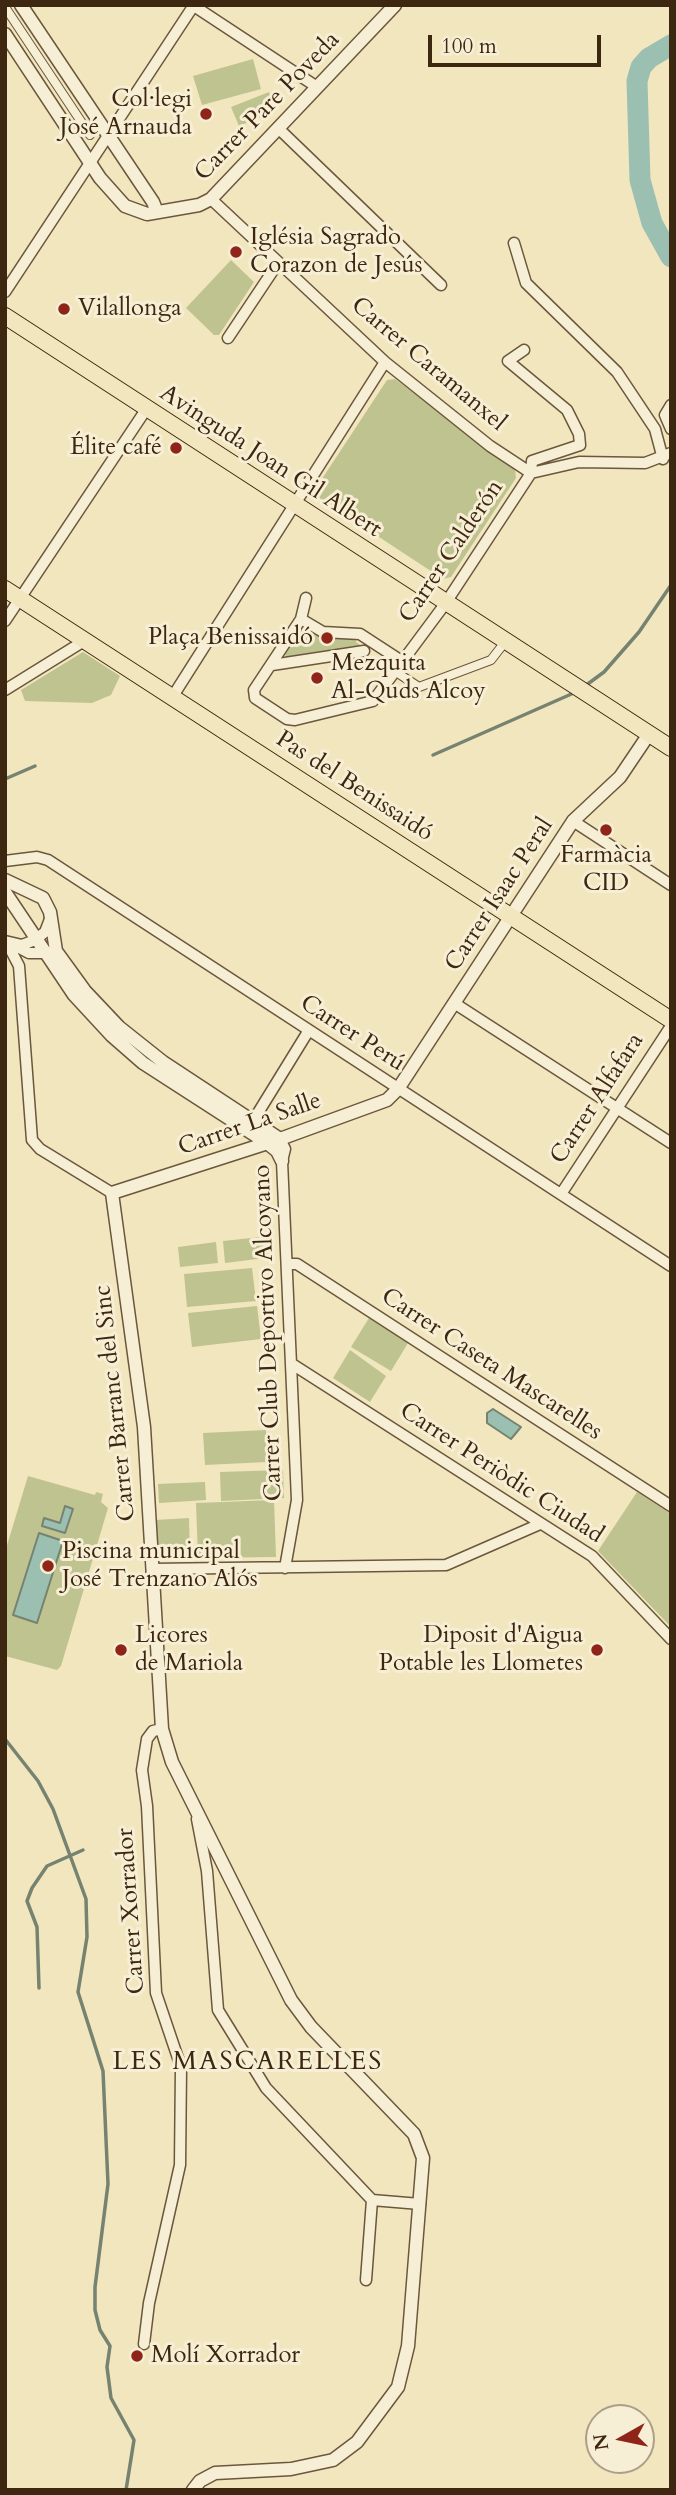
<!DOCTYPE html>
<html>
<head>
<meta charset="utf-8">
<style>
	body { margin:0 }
	#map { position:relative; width:676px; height:2495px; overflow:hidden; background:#f2e6bf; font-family:Cardo,serif }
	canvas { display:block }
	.frame { position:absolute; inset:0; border:7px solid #3e2711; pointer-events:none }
	.north { position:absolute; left:585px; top:2404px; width:70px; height:70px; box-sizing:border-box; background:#f7efd5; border:2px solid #ad9f87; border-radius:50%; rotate:261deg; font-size:19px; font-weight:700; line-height:28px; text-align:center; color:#3e2711 }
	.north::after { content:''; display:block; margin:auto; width:24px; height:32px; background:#8f2418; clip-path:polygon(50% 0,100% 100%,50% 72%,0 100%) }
	.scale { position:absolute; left:428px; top:35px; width:173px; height:32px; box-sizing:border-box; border:4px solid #3e2711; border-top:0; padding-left:9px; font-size:21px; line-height:24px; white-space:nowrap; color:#3e2711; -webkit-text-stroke:5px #f7efd5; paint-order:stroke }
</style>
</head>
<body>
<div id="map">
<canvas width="676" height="2495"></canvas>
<div class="frame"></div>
<div class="north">N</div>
<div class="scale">100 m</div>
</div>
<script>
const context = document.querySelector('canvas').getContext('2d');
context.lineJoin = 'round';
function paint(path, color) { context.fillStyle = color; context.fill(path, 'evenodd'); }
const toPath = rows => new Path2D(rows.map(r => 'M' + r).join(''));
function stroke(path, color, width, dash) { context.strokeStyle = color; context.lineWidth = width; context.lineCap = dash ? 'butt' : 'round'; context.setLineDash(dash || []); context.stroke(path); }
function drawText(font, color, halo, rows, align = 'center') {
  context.font = font + ' Cardo,serif'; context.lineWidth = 6; context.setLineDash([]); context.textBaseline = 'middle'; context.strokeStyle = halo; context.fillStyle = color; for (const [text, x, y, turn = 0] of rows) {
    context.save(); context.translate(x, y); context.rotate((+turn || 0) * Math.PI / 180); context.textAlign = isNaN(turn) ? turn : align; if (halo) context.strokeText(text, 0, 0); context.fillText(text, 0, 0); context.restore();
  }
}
paint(toPath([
	[253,59,261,89,202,105,193,76],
	[269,92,276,111,239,126,231,107],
	[231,260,254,282,219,335,214,335,186,308],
	[395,379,515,469,516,478,451,577,443,579,318,497,316,488,387,380],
	[305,627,317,635,356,637,356,642,363,647,286,659,285,653,300,629],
	[83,652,120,676,111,695,92,703,25,701,21,690],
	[270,1236,273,1257,225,1263,223,1241],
	[216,1242,218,1263,180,1267,178,1247],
	[252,1268,256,1301,187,1307,184,1274],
	[257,1306,261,1339,192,1347,188,1313],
	[369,1318,408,1343,391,1371,351,1347],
	[350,1350,386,1376,370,1402,333,1378],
	[266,1430,267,1462,205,1465,203,1433],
	[283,1470,284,1498,221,1501,220,1472],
	[28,1476,95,1495,96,1492,103,1494,101,1502,108,1508,61,1666,57,1670,5,1656,5,1552],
	[205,1482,206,1500,159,1503,158,1484],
	[637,1492,671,1514,671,1627,598,1551],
	[274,1500,276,1557,198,1558,196,1503],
	[189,1518,190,1559,158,1560,155,1520]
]), '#bfc38f');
const water = toPath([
	[493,1409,521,1427,511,1439,487,1423,487,1413,493,1409],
	[65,1506,73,1509,65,1533,42,1526,44,1518,60,1523,65,1506],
	[39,1533,63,1541,37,1623,13,1615,39,1533]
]);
paint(water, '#9bc0b1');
stroke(water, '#768371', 2);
stroke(toPath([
	[585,686,604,672,639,632,671,585],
	[433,755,576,692],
	[5,779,35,766],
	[5,1739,38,1781,53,1809,86,1899,87,1937,78,1992,103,2071,108,2184,95,2287,95,2310,100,2330,110,2346,107,2367,111,2398,134,2440,126,2490],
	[39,1988,37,1927,27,1901,32,1888,47,1866,83,1850]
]), '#768371', 3.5);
stroke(toPath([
	[671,45,649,58,641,67,637,81,640,180,652,223,671,257]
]), '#9bc0b1', 21);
const pedestrian = toPath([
	[5,7,90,135],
	[396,672,419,687,491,660,505,642]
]);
const minor = toPath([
	[194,6,317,87],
	[278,128,441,285],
	[211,199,385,362,490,446,531,473],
	[514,243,526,283,617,372,655,429,663,459],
	[5,292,194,5],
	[228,338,278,263],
	[671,405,665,415,671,429],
	[531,473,579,462,645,463,671,453],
	[306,598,301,619,254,690,255,698,287,719,295,720,373,701,445,604,531,473,532,461,580,445,579,434,567,410,508,361,524,350],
	[301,619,323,632,360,634,403,662],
	[5,621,147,408],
	[272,665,364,651],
	[5,690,84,641],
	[173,696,385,362],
	[573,821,671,885],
	[5,861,37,857,48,860,671,1266],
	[5,941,22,945,35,940,45,932,50,919],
	[7,943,19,966,32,1140,40,1149,112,1193],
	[14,945,29,953,45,953],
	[454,1003,671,1143],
	[253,1121,309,1030],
	[280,1139,285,1149,282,1161,297,1500,285,1568],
	[561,1194,671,1026],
	[287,1264,297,1264,671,1506],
	[292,1364,592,1556,671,1639],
	[153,1569,446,1565,540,1524],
	[197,1819,207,1871,218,2010,266,2088,372,2200,366,2280],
	[372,2200,420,2204],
	[144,2344,149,2303,180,2165,181,2067,156,1993,147,1806,142,1770,147,1739,153,1731,162,1729]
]);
const tertiary = toPath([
	[21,5,153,202,157,212],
	[5,34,100,178,125,206,147,214,199,205,211,199,395,5],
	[5,880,43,898,50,912,56,951,85,991,119,1027,163,1062,280,1139],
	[5,892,74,995,111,1035,143,1063,267,1143,277,1151,282,1161],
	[193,2490,200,2481,215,2473,291,2469,333,2460,357,2442,398,2387,408,2346,423,2158,414,2134,311,2027,291,2000,172,1762,162,1729,144,1427,112,1193,280,1139,387,1100,398,1089,573,821,620,777,649,734]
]);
const primary = toPath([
	[5,316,671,748],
	[5,589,671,1020]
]);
stroke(pedestrian, '#6b573c', 10);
stroke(minor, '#6b573c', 13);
stroke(tertiary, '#6b573c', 15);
stroke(primary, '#3e2711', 18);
stroke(pedestrian, '#f7efd5', 8);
stroke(minor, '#f7efd5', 10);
stroke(tertiary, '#f7efd5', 12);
stroke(primary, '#f2e6bf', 16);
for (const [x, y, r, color] of [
	[206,114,7,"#8f2418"],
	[236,252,7,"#8f2418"],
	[64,309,7,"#8f2418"],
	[176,448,7,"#8f2418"],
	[327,638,7,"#8f2418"],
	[317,678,7,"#8f2418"],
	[606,830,7,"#8f2418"],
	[48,1566,7,"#8f2418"],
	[121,1650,7,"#8f2418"],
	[597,1650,7,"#8f2418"],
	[137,2356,7,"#8f2418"]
]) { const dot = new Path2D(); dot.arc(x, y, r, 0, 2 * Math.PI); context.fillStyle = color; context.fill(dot); stroke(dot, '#f7efd5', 2.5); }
drawText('24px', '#3e2711', '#f7efd5', [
	["Col·legi",192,100,"right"],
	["José Arnauda",192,128,"right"],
	["Iglésia Sagrado",250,238],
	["Corazon de Jesús",250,266],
	["Vilallonga",78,309],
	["Élite café",162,448,"right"],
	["Plaça Benissaidó",313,638,"right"],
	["Mezquita",331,664],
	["Al-Quds Alcoy",331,692],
	["Farmàcia",606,856,"center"],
	["CID",606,884,"center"],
	["Piscina municipal",62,1552],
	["José Trenzano Alós",62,1580],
	["Licores",135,1636],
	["de Mariola",135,1664],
	["Diposit d'Aigua",583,1636,"right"],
	["Potable les Llometes",583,1664,"right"],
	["Molí Xorrador",151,2356]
], 'left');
drawText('24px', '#3e2711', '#f7efd5', [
	["Carrer Pare Poveda",268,107,-46],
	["Carrer Caramanxel",428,365,40],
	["Avinguda Joan Gil Albert",270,462,33],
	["Carrer Calderón",452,552,-56],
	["Pas del Benissaidó",354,787,33],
	["Carrer Isaac Peral",500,895,-57],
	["Carrer Perú",352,1034,33],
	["Carrer Alfafara",598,1099,-57],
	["Carrer La Salle",250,1125,-19],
	["Carrer Club Deportivo Alcoyano",269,1333,-92],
	["Carrer Caseta Mascarelles",491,1365,33],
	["Carrer Barranc del Sinc",116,1403,-96],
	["Carrer Periòdic Ciudad",501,1474,33],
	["Carrer Xorrador",132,1911,-94]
]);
context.letterSpacing = '2px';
drawText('26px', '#3e2711', '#f7efd5', [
	["LES MASCARELLES",248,2063]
]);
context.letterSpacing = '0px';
</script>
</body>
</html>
